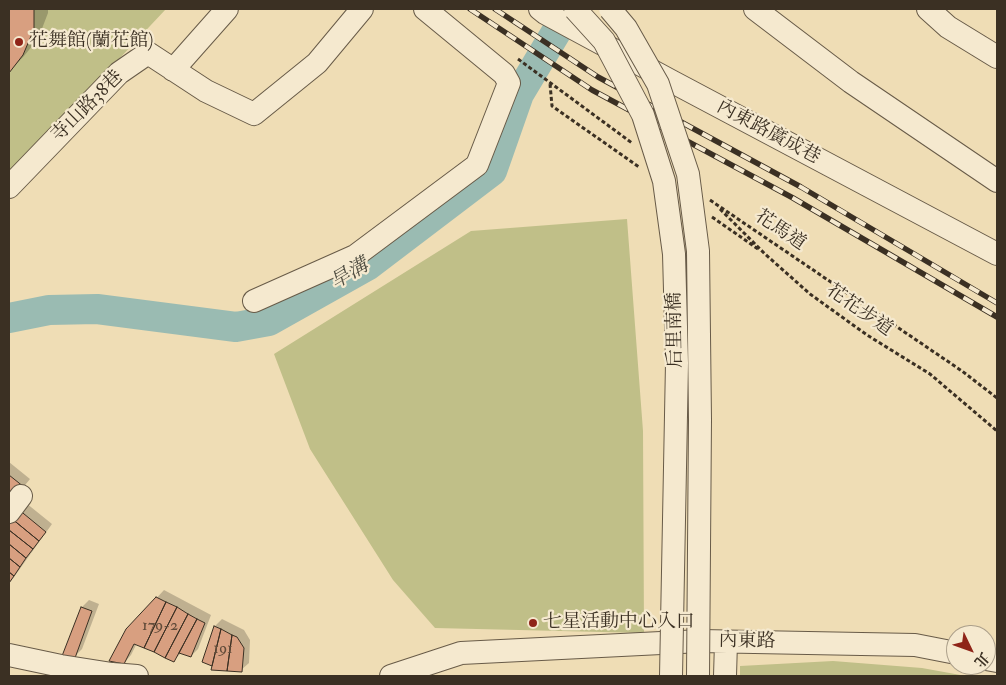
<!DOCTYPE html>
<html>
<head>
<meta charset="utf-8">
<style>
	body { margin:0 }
	#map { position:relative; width:1006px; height:685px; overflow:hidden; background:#efddb5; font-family:"IM FELL Double Pica","Noto Serif TC",serif }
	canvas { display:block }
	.frame { position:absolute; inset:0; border:10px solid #3b3023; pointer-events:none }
	.north { position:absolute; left:946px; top:625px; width:50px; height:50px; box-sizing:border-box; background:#f5e9cf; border:1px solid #ab9f8a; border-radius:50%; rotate:132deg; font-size:14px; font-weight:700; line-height:20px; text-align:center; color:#3b3023 }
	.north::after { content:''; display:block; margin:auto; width:18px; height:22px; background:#8f2418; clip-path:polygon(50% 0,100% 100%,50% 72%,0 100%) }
</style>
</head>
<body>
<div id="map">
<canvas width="1006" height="685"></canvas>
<div class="frame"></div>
<div class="north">北</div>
</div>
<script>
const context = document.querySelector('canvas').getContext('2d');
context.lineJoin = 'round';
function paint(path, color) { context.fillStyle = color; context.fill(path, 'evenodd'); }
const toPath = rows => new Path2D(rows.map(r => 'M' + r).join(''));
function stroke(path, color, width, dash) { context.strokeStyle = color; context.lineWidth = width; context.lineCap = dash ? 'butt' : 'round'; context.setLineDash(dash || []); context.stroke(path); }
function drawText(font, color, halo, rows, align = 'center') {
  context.font = font + ' "IM FELL Double Pica","Noto Serif TC",serif'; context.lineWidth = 4.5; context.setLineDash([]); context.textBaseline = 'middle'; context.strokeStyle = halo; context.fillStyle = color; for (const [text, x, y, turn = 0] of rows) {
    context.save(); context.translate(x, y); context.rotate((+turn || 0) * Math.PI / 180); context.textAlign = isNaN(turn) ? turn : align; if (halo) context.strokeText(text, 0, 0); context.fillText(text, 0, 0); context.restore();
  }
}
paint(toPath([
	[9,9,166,9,9,176],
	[627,219,643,431,644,633,435,628,393,580,310,449,274,354,471,231],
	[833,661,922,668,966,676,740,676,740,666]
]), '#c0bf88');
paint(toPath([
	[9,9,48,9,48,13,38,39,24,56,9,72],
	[9,462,30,479,9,505],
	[26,503,52,524,9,584,9,519],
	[164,590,211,615,198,649,191,656,181,653,174,660,137,643,131,655,124,663,127,630],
	[89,600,99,604,82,649,74,657,64,655,82,607],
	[222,619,244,630,250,640,249,663,241,670,214,665,203,661,215,626]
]), '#0003');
stroke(toPath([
	[9,318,49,310,97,309,236,327,269,321,367,266,492,171,519,94,570,9]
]), '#9abbb2', 30);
const building = toPath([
	[9,9,34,9,34,29,23,55,9,73,9,9],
	[9,475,24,487,16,495,9,490,9,475],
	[18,509,46,532,39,541,11,518,18,509],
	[11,518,39,541,33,549,9,530,9,520,11,518],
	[9,530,33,549,26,558,9,544,9,530],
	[9,544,26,558,20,567,9,558,9,544],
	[9,558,20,567,14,576,9,572,9,558],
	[9,572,14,576,9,583,9,572],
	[156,597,166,602,144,648,134,644,124,664,109,661,126,629,156,597],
	[166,602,177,607,154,652,144,648,166,602],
	[81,607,92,611,75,658,62,656,81,607],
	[177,607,188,614,165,658,154,652,177,607],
	[188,614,197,619,174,662,165,658,188,614],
	[197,619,205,623,191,657,179,653,197,619],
	[214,626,221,629,212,666,202,662,214,626],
	[221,629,232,635,227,671,211,670,221,629],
	[232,635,237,637,244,648,242,672,227,671,232,635]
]);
paint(building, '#d89f80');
stroke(building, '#3b3023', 1);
const minor = toPath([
	[540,9,545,13,671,81,997,254],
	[755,9,851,82,997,181],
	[928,9,948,27,997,57],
	[173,70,227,9],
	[9,187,119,73,148,53,206,91,254,114,317,63,362,9],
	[254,301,355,256,477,165,509,83,504,74,425,9],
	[9,512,21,496],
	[9,655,61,666,112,674,137,676],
	[986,659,997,661],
	[391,676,461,653,701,641,915,645,956,653],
	[725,676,726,642]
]);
stroke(minor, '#685b48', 24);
stroke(toPath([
	[518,59,632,143],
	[550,84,552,106,639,167],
	[710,200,962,371,997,398],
	[720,209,765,254,810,294,867,335,930,374,997,431],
	[712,217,758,249]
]), '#3b3023', 3, [4, 2.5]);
stroke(minor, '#f5e9cf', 22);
const rail = toPath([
	[470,9,592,90,793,198,997,317],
	[495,9,598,77,801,187,997,303]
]);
stroke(rail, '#3b3023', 5.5);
stroke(rail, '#f5e9cf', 4, [11]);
const minorBridge = toPath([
	[575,9,604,41,643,115,664,181,674,254,677,363,671,676],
	[610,9,626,28,658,84,688,174,698,251,700,420,698,676]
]);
stroke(minorBridge, '#685b48', 24, []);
stroke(minorBridge, '#f5e9cf', 22);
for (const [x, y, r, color] of [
	[19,42,5,"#8f2418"],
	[533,623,5,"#8f2418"]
]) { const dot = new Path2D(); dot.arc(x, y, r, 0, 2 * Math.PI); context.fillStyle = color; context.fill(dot); stroke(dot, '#f5e9cf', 2); }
drawText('16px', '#624c3a', null, [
	["179-2",160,627],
	["191",223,650]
]);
drawText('19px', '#3b3023', '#f5e9cf', [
	["花舞館(蘭花館)",29,42],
	["七星活動中心入口",543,623]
], 'left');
drawText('19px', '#3b3023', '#f5e9cf', [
	["寺山路38巷",88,107,-45],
	["內東路廣成巷",768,133,28],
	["花馬道",780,231,34],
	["花花步道",859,311,35],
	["后里南橋",676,330,-91],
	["內東路",747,642,1]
]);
drawText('italic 20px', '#4e4c40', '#f5e9cf', [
	["旱溝",350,275,-31]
]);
</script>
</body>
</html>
